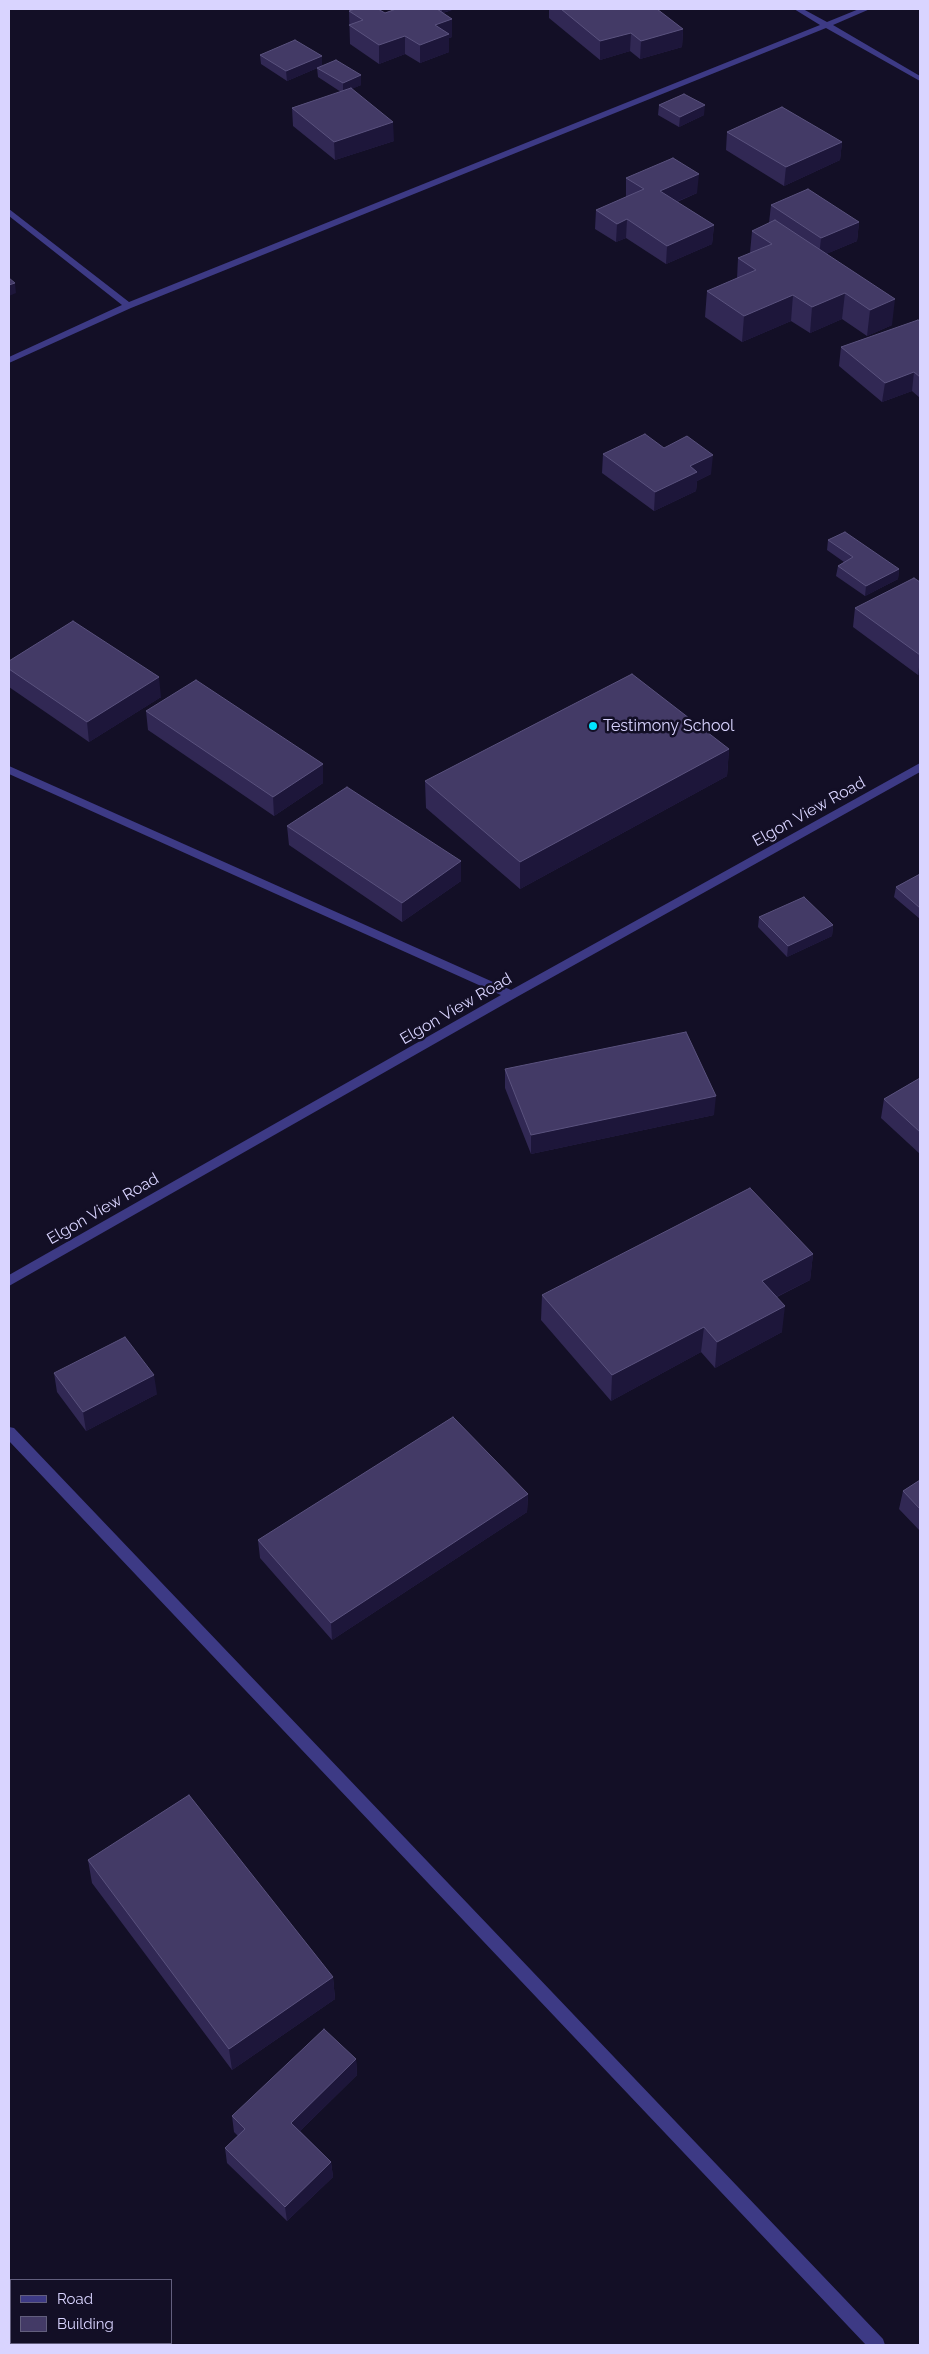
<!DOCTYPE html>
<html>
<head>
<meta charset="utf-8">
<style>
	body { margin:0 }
	#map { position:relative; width:929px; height:2354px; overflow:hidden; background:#130f26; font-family:Raleway,sans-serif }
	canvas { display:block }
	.frame { position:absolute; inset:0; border:10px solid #d9d4ff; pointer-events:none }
	.legend { position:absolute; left:10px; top:2279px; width:162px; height:65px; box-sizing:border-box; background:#130f26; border:1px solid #625e7d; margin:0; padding:6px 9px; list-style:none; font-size:15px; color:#d9d4ff }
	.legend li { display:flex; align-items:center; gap:10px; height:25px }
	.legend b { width:25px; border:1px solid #625e7d }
</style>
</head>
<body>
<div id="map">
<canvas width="929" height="2354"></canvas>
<div class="frame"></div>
<ul class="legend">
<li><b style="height:6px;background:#3d3a85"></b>Road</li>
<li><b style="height:14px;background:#433a66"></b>Building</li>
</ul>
</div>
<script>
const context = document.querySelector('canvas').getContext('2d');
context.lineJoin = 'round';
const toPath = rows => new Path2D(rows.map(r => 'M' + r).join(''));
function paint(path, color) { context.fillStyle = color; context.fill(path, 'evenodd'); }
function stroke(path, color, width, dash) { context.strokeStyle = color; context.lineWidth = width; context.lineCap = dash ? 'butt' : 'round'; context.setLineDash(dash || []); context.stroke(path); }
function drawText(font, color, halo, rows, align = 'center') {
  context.font = font + ' Raleway,sans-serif'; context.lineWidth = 5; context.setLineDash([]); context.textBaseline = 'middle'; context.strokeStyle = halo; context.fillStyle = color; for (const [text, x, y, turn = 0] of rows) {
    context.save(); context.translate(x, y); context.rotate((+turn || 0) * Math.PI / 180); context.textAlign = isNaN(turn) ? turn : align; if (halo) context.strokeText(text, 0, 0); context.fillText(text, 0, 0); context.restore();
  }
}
paint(toPath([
	[794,9,803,9,827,22,859,9,870,9,833,25,920,76,920,81,826,28,131,308,9,363,9,357,122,305,9,216,9,209,129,302,820,25,794,9],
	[920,763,920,772,515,998,9,1286,9,1275,501,995,9,774,9,766,511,990,920,763],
	[9,1427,14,1428,883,2339,885,2345,866,2345,9,1441,9,1427]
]), '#3d3a85');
paint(toPath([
	[396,9,455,9,443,13,452,19,452,37,449,38,449,52,420,63,405,54,379,64,350,44,349,11,385,13],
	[549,9,661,9,658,10,683,29,682,47,640,59,630,51,600,60,549,18],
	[260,55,322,56,322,66,287,81,261,64],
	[317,68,361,85,351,89,394,141,335,160,293,126,292,108,341,92,318,77],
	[659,105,704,115,679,127,658,115],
	[727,132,842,142,840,160,784,186,726,150],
	[626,178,697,193,677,202,714,225,712,244,666,264,626,238,616,242,595,229,596,210,627,197,626,196],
	[771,205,859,222,857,241,826,254,892,325,867,336,842,319,810,333,791,321,742,342,705,317,707,291,737,279,738,258,750,253,752,231,769,223],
	[920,321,920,398,912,391,882,402,839,366,841,347],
	[664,448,711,474,697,481,696,491,654,511,602,473,603,454],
	[828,540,899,569,898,579,865,596,836,576,838,566,844,562,827,550],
	[920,582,920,674,918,675,853,627,855,608],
	[9,661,161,697,89,742,9,687],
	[146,711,323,764,323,783,274,816,148,730],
	[729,749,727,776,520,889,426,808,425,781],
	[287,826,461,861,461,881,402,922,289,845],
	[920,874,920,919,894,897,896,887],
	[759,917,833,925,832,936,787,957,758,927],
	[505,1069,714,1115,531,1154,505,1088],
	[920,1078,920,1154,881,1118,884,1099],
	[813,1254,810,1280,777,1297,782,1332,715,1368,701,1352,611,1401,541,1320,542,1295],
	[54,1373,157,1394,86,1431,57,1392],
	[920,1480,920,1531,899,1509,903,1491],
	[528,1494,527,1512,332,1640,260,1558,258,1540],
	[88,1860,333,1977,335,1999,232,2070,92,1883],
	[356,2059,357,2075,300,2131,331,2162,333,2177,287,2221,227,2163,225,2148,238,2136,234,2132,232,2116]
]), '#312854');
paint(toPath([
	[442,9,455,9,442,13],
	[452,19,452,37,449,38,449,52,420,63,420,45,435,25],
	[683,29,682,47,640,59,641,41],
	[631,33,630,51,600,60,600,41],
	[405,36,405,54,379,64,379,45],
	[322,56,322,66,287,81,286,71],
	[361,75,361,85,343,93,343,83],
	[705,105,704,115,679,127,680,117],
	[393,122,394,141,335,160,334,142],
	[842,142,840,160,784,186,786,167],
	[699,174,697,193,659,209,660,191],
	[627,219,626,238,616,242,617,224],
	[859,222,857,241,819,257,821,238],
	[714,225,712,244,666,264,667,246],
	[15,283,16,293,9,296,9,285],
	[845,293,842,319,810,333,812,307],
	[793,295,791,321,742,342,744,316],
	[895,299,892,325,867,336,870,310],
	[914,372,912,391,882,402,885,383],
	[713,455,711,474,697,481,696,491,654,511,655,492,690,466],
	[899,569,898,579,865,596,866,586],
	[920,660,920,674,918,675],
	[159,677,161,697,89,742,87,722],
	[729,749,727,776,520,889,520,862],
	[323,764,323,783,274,816,273,797],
	[461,861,461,881,402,922,402,903],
	[833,925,832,936,787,957,788,946],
	[716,1096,714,1115,531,1154,531,1135],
	[813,1254,810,1280,758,1306,762,1281],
	[785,1306,782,1332,715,1368,717,1342],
	[704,1327,701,1352,611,1401,612,1375],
	[154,1375,157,1394,86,1431,83,1412],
	[528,1494,527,1512,332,1640,331,1623],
	[333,1977,335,1999,232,2070,229,2049],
	[356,2059,357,2075,293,2138,291,2123],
	[331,2162,333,2177,287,2221,285,2207]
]), '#1d163a');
const building = toPath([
	[355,9,378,9,385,13,396,9,437,9,452,19,435,25,449,34,420,45,405,36,379,45,349,25,363,20,349,11,355,9],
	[561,9,657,9,683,29,641,41,631,33,600,41,561,9],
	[295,40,322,56,286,71,260,55,295,40],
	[336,60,361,75,343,83,317,68,336,60],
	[351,88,393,122,334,142,292,108,351,88],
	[684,94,705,105,680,117,659,105,684,94],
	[782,107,842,142,786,167,727,132,782,107],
	[673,158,699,174,660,191,714,225,667,246,627,219,617,224,596,210,644,189,626,178,673,158],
	[808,189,859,222,821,238,771,205,808,189],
	[775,220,895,299,870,310,845,293,812,307,793,295,744,316,707,291,756,270,738,258,772,244,752,231,775,220],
	[9,278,15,283,9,285,9,278],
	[918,320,920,321,920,377,914,372,885,383,841,347,918,320],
	[645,434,664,448,687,436,713,455,690,466,697,472,655,492,603,454,645,434],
	[845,532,899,569,866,586,838,566,853,557,828,540,845,532],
	[914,578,920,582,920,655,855,608,914,578],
	[73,621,159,677,87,722,9,669,9,661,73,621],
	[632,674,729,749,520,862,425,781,632,674],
	[196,680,323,764,273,797,146,711,196,680],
	[347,787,461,861,402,903,287,826,347,787],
	[920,874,920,908,896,887,920,874],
	[804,897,833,925,788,946,759,917,804,897],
	[686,1032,716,1096,531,1135,505,1069,686,1032],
	[920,1078,920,1132,884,1099,920,1078],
	[750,1188,813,1254,762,1281,785,1306,717,1342,704,1327,612,1375,542,1295,750,1188],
	[125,1337,154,1375,83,1412,54,1373,125,1337],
	[453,1417,528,1494,331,1623,258,1540,453,1417],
	[920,1480,920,1509,903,1491,920,1480],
	[189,1795,333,1977,229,2049,88,1860,189,1795],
	[324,2029,356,2059,291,2123,331,2162,285,2207,225,2148,245,2129,232,2116,324,2029]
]);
paint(building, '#433a66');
stroke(building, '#5a527e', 1);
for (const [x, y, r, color] of [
	[593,726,5,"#00e5ff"]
]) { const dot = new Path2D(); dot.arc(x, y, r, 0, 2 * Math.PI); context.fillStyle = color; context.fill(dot); stroke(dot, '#130f26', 2); }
drawText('16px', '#d9d4ff', '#130f26', [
	["Testimony School",603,726]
], 'left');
drawText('16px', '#d9d4ff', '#130f26', [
	["Elgon View Road",809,812,-29],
	["Elgon View Road",456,1009,-30],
	["Elgon View Road",103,1209,-30]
]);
</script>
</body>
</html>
